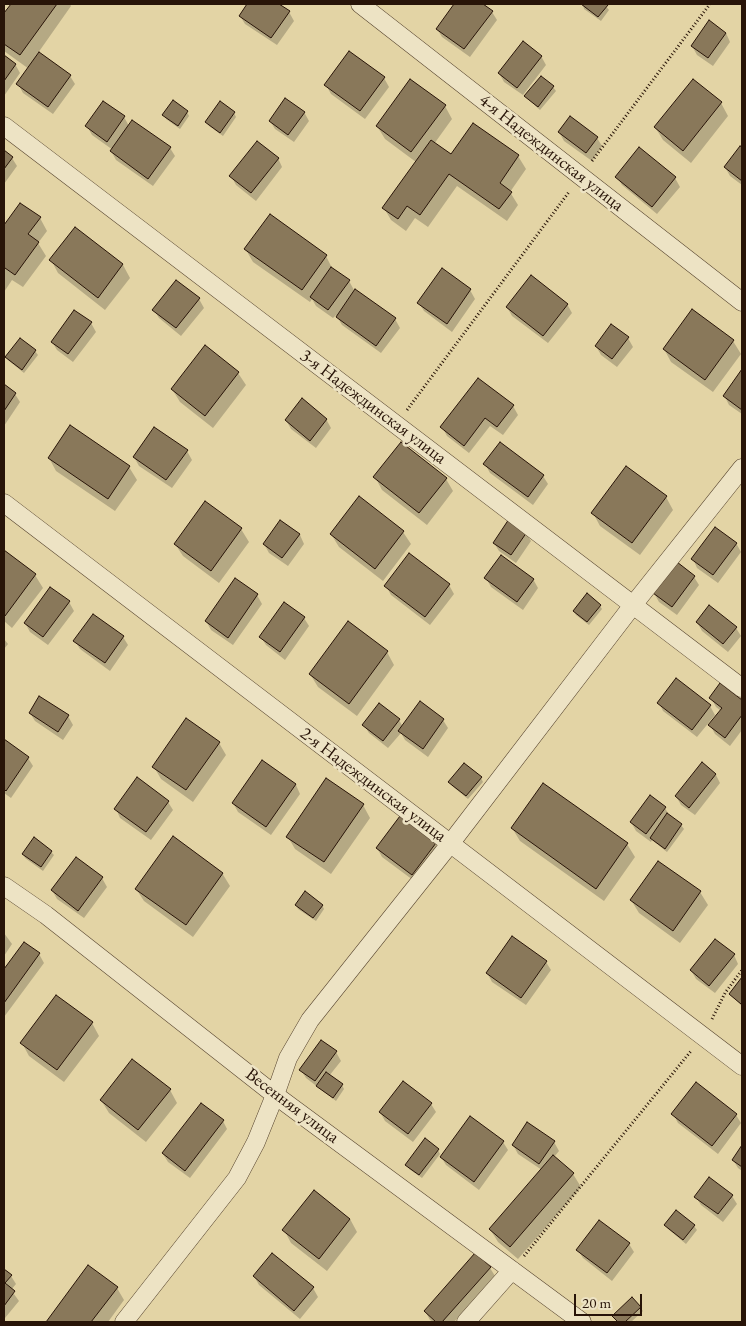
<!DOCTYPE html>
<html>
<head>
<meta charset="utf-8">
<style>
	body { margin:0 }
	#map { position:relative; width:746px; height:1326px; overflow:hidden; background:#e3d4a5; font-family:"EB Garamond",serif }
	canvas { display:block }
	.frame { position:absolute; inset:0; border:5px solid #281408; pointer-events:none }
	.scale { position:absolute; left:574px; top:1294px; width:68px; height:22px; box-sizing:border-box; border:2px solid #281408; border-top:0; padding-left:6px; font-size:15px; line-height:18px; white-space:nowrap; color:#281408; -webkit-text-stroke:4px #ede3c4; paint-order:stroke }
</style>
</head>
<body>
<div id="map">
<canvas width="746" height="1326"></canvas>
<div class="frame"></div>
<div class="scale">20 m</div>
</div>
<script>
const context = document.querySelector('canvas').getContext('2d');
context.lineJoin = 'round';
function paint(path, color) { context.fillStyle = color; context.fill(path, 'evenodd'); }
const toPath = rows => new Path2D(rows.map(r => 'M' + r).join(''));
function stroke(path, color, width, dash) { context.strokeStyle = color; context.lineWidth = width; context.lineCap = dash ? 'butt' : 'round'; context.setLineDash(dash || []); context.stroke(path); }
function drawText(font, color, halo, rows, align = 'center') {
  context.font = font + ' "EB Garamond",serif'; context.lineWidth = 5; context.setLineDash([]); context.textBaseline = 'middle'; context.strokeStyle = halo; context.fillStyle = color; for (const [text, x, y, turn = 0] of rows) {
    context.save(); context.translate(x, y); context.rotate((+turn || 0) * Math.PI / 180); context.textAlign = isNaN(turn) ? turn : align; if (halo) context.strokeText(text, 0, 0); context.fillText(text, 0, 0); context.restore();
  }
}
paint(toPath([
	[12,4,70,4,71,6,38,53,70,76,75,84,53,114,23,93,18,84,29,69,4,51,4,16],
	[249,4,276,4,289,12,294,21,277,45,245,24,240,16],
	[456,4,481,4,492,12,497,20,470,57,442,37,437,29],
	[583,4,604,4,609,10,601,21,584,9],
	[726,33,730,42,713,66,697,55,692,46],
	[349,53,384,78,389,87,365,119,331,94,326,85],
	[4,56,15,64,20,73,4,96],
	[541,56,546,65,523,95,504,82,499,73],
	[541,77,553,87,556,91,540,110,526,97],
	[104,103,124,117,129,126,170,148,175,156,153,186,116,160,111,151,113,150,92,135,87,126],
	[721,103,728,116,691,163,663,140,655,127],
	[445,106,452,119,434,144,451,156,518,156,526,169,510,192,518,205,507,221,457,186,428,227,415,218,406,231,391,220,384,208,416,162,385,139,377,126],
	[187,112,189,116,180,129,166,119,164,115],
	[304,112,309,121,294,142,275,129,270,121],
	[234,113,236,117,223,136,209,126,206,122],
	[559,132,597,138,602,146,592,161,564,141],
	[741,147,742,149,742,185,730,176,725,167],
	[4,152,12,158,17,166,4,184],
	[278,158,282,167,256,201,236,185,231,176],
	[617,177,675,178,680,187,657,214,622,185],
	[20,204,40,218,47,231,38,243,46,256,23,287,12,280,4,292,4,227],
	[270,216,326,256,333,270,349,281,354,290,395,319,400,328,381,353,342,325,336,315,333,318,316,306,312,299,310,302,253,262,246,250],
	[75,229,123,265,130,278,105,310,58,273,51,260],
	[442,270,470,290,475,299,452,332,424,311,419,303],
	[199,299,204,308,181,336,159,318,154,310],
	[567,304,572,313,548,343,512,316,507,307],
	[693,310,733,341,741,354,713,392,671,362,664,349],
	[91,323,96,332,73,362,57,350,52,342],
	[628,338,633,347,617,367,601,355,596,346],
	[35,351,38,355,24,373,9,361,6,357],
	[742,371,742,414,729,405,725,397],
	[238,373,246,385,213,428,180,402,172,389],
	[478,379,513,406,518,415,503,435,490,426,469,453,447,436,442,427],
	[4,385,15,394,20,402,4,426],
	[326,419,331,428,316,448,291,429,286,420],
	[187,451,192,460,172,488,139,466,134,457],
	[49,458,129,467,137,480,115,511,56,471],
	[485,464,543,476,548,484,533,505,490,473],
	[375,477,446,479,453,491,427,525,382,490],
	[666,497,673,510,640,555,600,526,593,513],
	[281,521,300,535,304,544,288,566,269,553,264,544],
	[241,529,249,542,219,583,183,556,175,544],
	[403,532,411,544,383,581,339,547,331,534],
	[526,533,531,541,516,563,499,551,494,543],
	[736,543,741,552,718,583,697,568,693,559],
	[4,551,35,575,43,588,12,628,4,621],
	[409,555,449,585,454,594,430,625,391,595,386,586],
	[694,577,699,585,677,615,659,602,654,593],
	[486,578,533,579,538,588,523,610,491,587],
	[236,580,257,595,262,604,233,645,211,630,206,621],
	[69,602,74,611,48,645,30,632,25,623],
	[600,606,602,609,589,625,576,615,574,611],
	[304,618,309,626,285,660,266,645,261,637],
	[697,622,736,628,741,636,728,652,702,631],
	[123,637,128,645,110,671,80,649,75,641],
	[4,639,8,644,4,649],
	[387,652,394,665,357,716,318,687,310,674],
	[721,685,742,702,742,730,730,746,715,734,710,725,721,711,716,707,711,698],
	[420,703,443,720,448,728,428,757,405,740,401,733,388,748,369,733,364,725,399,720,403,727],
	[659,703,710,706,715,715,697,737,663,711],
	[30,713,68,716,73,725,63,740,35,721],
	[4,740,28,758,33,766,11,798,4,793],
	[219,743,226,755,193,802,161,779,154,767],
	[263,762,296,785,300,794,271,835,238,812,233,803],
	[716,775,720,783,695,815,681,805,676,796],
	[481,778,483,782,468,799,452,786,450,782],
	[168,802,173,810,151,840,120,818,116,809],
	[363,805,370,818,331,874,295,849,288,837],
	[665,808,670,817,681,825,684,829,667,852,652,840,651,842,636,831,631,822],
	[512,828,627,844,635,857,604,901,520,841],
	[435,844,440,852,417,883,382,857,377,848],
	[51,852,54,855,43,871,25,858,23,854],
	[76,859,102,878,107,887,84,918,57,899,52,890],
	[222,873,230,886,193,937,144,901,136,889],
	[700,892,708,905,680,943,639,913,631,900],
	[296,905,322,905,324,909,316,921,298,909],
	[4,933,12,944,4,956],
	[24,943,39,954,44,963,4,1017,4,971],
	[734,955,738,964,715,993,696,979,691,970],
	[546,962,551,970,526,1005,492,982,487,973],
	[742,979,742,1006,730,994],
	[92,1023,99,1036,64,1082,29,1056,22,1043],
	[336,1052,341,1061,329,1076,342,1085,344,1089,336,1101,306,1078,301,1070],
	[170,1090,177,1103,146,1142,109,1113,101,1100],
	[431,1104,436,1112,413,1142,385,1121,380,1112],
	[673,1114,736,1115,741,1123,718,1154,678,1123],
	[223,1121,227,1129,190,1178,168,1162,163,1154],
	[503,1142,508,1150,479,1190,446,1165,441,1157],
	[554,1142,559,1151,554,1157,573,1174,581,1187,518,1259,498,1242,490,1229,542,1170,518,1154,513,1145],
	[742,1147,742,1171,738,1168,733,1160],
	[438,1150,440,1154,422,1178,409,1169,407,1165],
	[732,1196,737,1204,723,1222,701,1205,696,1197],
	[676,1211,694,1226,697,1230,686,1244,668,1229,665,1225],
	[350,1219,357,1232,327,1271,291,1243,284,1230],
	[629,1244,634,1252,612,1281,583,1258,578,1250],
	[89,1267,117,1288,124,1300,108,1322,47,1322],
	[490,1268,495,1276,454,1322,433,1322,430,1320,425,1311],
	[4,1270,11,1276,16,1284,11,1290,19,1301,5,1318,4,1317],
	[254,1276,313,1288,318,1297,300,1319,259,1285],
	[632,1299,643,1311,631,1322,618,1322,613,1316]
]), '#0003');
const building = toPath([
	[11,4,57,4,20,55,4,44,4,13,11,4],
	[247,4,279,4,290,11,271,38,239,16,247,4],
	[454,4,483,4,493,11,464,49,436,29,454,4],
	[581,4,606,4,608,5,598,17,581,4],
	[709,20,726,33,708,58,691,46,709,20],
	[523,41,542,56,517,88,498,73,523,41],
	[349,51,385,77,360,111,324,85,349,51],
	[39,52,71,75,48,107,16,84,39,52],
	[4,55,16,64,4,81,4,55],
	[541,76,554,86,538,107,524,96,541,76],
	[410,79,446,105,411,152,376,126,410,79],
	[693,79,722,102,683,151,654,127,693,79],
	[285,98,305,112,288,135,269,121,285,98],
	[173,100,188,111,178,126,162,115,173,100],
	[103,101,125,116,107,142,85,126,103,101],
	[220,101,235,112,220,133,205,122,220,101],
	[570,116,598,137,586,153,558,132,570,116],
	[132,120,171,147,148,179,110,151,132,120],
	[473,123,519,155,500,183,512,192,499,209,449,174,420,215,407,206,398,219,382,208,431,140,451,154,473,123],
	[257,141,279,158,251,193,229,176,257,141],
	[740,146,742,147,742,181,724,167,740,146],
	[639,147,676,177,652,207,615,177,639,147],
	[4,150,13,157,4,169,4,150],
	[20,203,41,217,28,234,39,242,15,275,5,268,4,269,4,225,20,203],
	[270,214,327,255,302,290,244,249,270,214],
	[75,227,123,264,98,298,49,260,75,227],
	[331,267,350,280,328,310,310,297,331,267],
	[442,268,471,289,447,324,417,303,442,268],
	[531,275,568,304,543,336,506,307,531,275],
	[176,280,200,298,176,328,152,310,176,280],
	[355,289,396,318,376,346,336,317,355,289],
	[692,309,734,340,705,380,663,349,692,309],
	[74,310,92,322,68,354,51,342,74,310],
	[611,324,629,337,612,359,595,346,611,324],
	[20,338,36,350,22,370,5,357,20,338],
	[205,345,239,372,205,416,171,389,205,345],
	[742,369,742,410,723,396,742,369],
	[478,378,514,405,497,427,485,418,464,446,440,427,478,378],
	[4,384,16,393,4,411,4,384],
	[302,398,327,419,310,441,285,420,302,398],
	[70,425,130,466,108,499,48,458,70,425],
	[154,427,188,450,166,480,133,457,154,427],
	[401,442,447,478,419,513,373,477,401,442],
	[500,442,544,475,528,497,483,464,500,442],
	[626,466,667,496,632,543,591,513,626,466],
	[359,496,404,531,375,569,330,534,359,496],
	[205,501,242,528,211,571,174,544,205,501],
	[509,519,527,532,511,555,493,543,509,519],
	[280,520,300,534,282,558,263,544,280,520],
	[715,527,737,543,713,575,691,559,715,527],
	[4,550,36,574,5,616,4,615,4,550],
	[409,553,450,584,425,617,384,586,409,553],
	[501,555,534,579,517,602,484,578,501,555],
	[677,562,695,576,672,607,653,593,677,562],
	[235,578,258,594,228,638,205,621,235,578],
	[50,587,70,601,43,637,24,623,50,587],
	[587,593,601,605,587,622,573,611,587,593],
	[284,602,305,617,280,652,259,637,284,602],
	[709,605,737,627,723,644,696,622,709,605],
	[93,614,124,636,105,663,73,641,93,614],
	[348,621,388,651,349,704,309,674,348,621],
	[676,678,711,705,692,730,657,703,676,678],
	[720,683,742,700,742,715,725,738,708,725,722,708,709,698,720,683],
	[39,696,69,715,58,732,29,713,39,696],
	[420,701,444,719,423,749,398,731,420,701],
	[379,703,400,719,383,741,362,725,379,703],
	[186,718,220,742,186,790,152,767,186,718],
	[4,739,29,757,6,791,4,789,4,739],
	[262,760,296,784,266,827,232,803,262,760],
	[702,762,716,774,689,808,675,796,702,762],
	[464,763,482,777,466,796,448,782,464,763],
	[137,777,169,801,146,832,114,809,137,777],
	[326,778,364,804,324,862,286,837,326,778],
	[543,783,628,843,596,889,511,828,543,783],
	[650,795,666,807,646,834,630,822,650,795],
	[667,813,682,824,665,849,650,838,667,813],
	[400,816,436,843,412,875,376,848,400,816],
	[173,836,223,873,186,925,135,889,173,836],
	[34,837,52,851,41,867,22,854,34,837],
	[76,857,103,877,78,911,51,890,76,857],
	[658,861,701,891,673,931,630,900,658,861],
	[305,891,323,905,313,918,295,905,305,891],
	[512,936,547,961,521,998,486,973,512,936],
	[715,939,735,954,709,986,690,970,715,939],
	[24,942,40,953,4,1003,4,969,24,942],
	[742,977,742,1003,741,1004,729,994,742,977],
	[56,995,93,1022,57,1070,20,1043,56,995],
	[321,1040,337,1051,315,1081,299,1070,321,1040],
	[132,1059,171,1089,138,1130,100,1100,132,1059],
	[326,1072,343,1084,333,1098,316,1086,326,1072],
	[403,1081,432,1103,408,1134,379,1112,403,1081],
	[696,1082,737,1114,712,1146,671,1114,696,1082],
	[201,1103,224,1120,185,1171,162,1153,201,1103],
	[470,1116,504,1141,474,1182,440,1157,470,1116],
	[527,1122,555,1141,539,1164,512,1145,527,1122],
	[425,1138,439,1149,419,1175,405,1165,425,1138],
	[742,1145,742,1167,732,1160,742,1145],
	[553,1155,574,1173,510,1247,489,1229,553,1155],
	[709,1177,733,1195,718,1214,694,1197,709,1177],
	[314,1190,350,1219,319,1259,282,1230,314,1190],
	[676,1210,695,1225,683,1240,664,1225,676,1210],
	[599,1220,630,1243,607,1273,576,1250,599,1220],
	[272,1253,314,1287,294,1311,253,1276,272,1253],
	[475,1253,491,1267,442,1322,436,1322,424,1311,475,1253],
	[88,1265,118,1287,91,1322,46,1322,88,1265],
	[4,1269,12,1275,5,1283,15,1291,4,1306,4,1269],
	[632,1297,641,1307,625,1322,618,1322,612,1316,632,1297]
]);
paint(building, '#89785a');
stroke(building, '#281408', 1);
const street = toPath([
	[360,4,742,302],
	[4,126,742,688],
	[4,503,742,1066],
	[4,886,46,915,275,1095,582,1322],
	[124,1322,237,1178,256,1142,275,1095,288,1058,310,1020,450,844,633,605,742,468],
	[466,1322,512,1270]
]);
stroke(street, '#57442f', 19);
stroke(toPath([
	[592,161,710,4],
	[407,410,569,192],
	[712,1019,725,993,742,970],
	[524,1256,691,1051]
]), '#281408', 3, [1, 2.5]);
stroke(street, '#ede3c4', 18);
drawText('18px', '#281408', '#ede3c4', [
	["4-я Надеждинская улица",551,153,38],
	["3-я Надеждинская улица",373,407,37],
	["2-я Надеждинская улица",373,785,37],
	["Весенняя улица",292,1106,37]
]);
</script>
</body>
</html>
